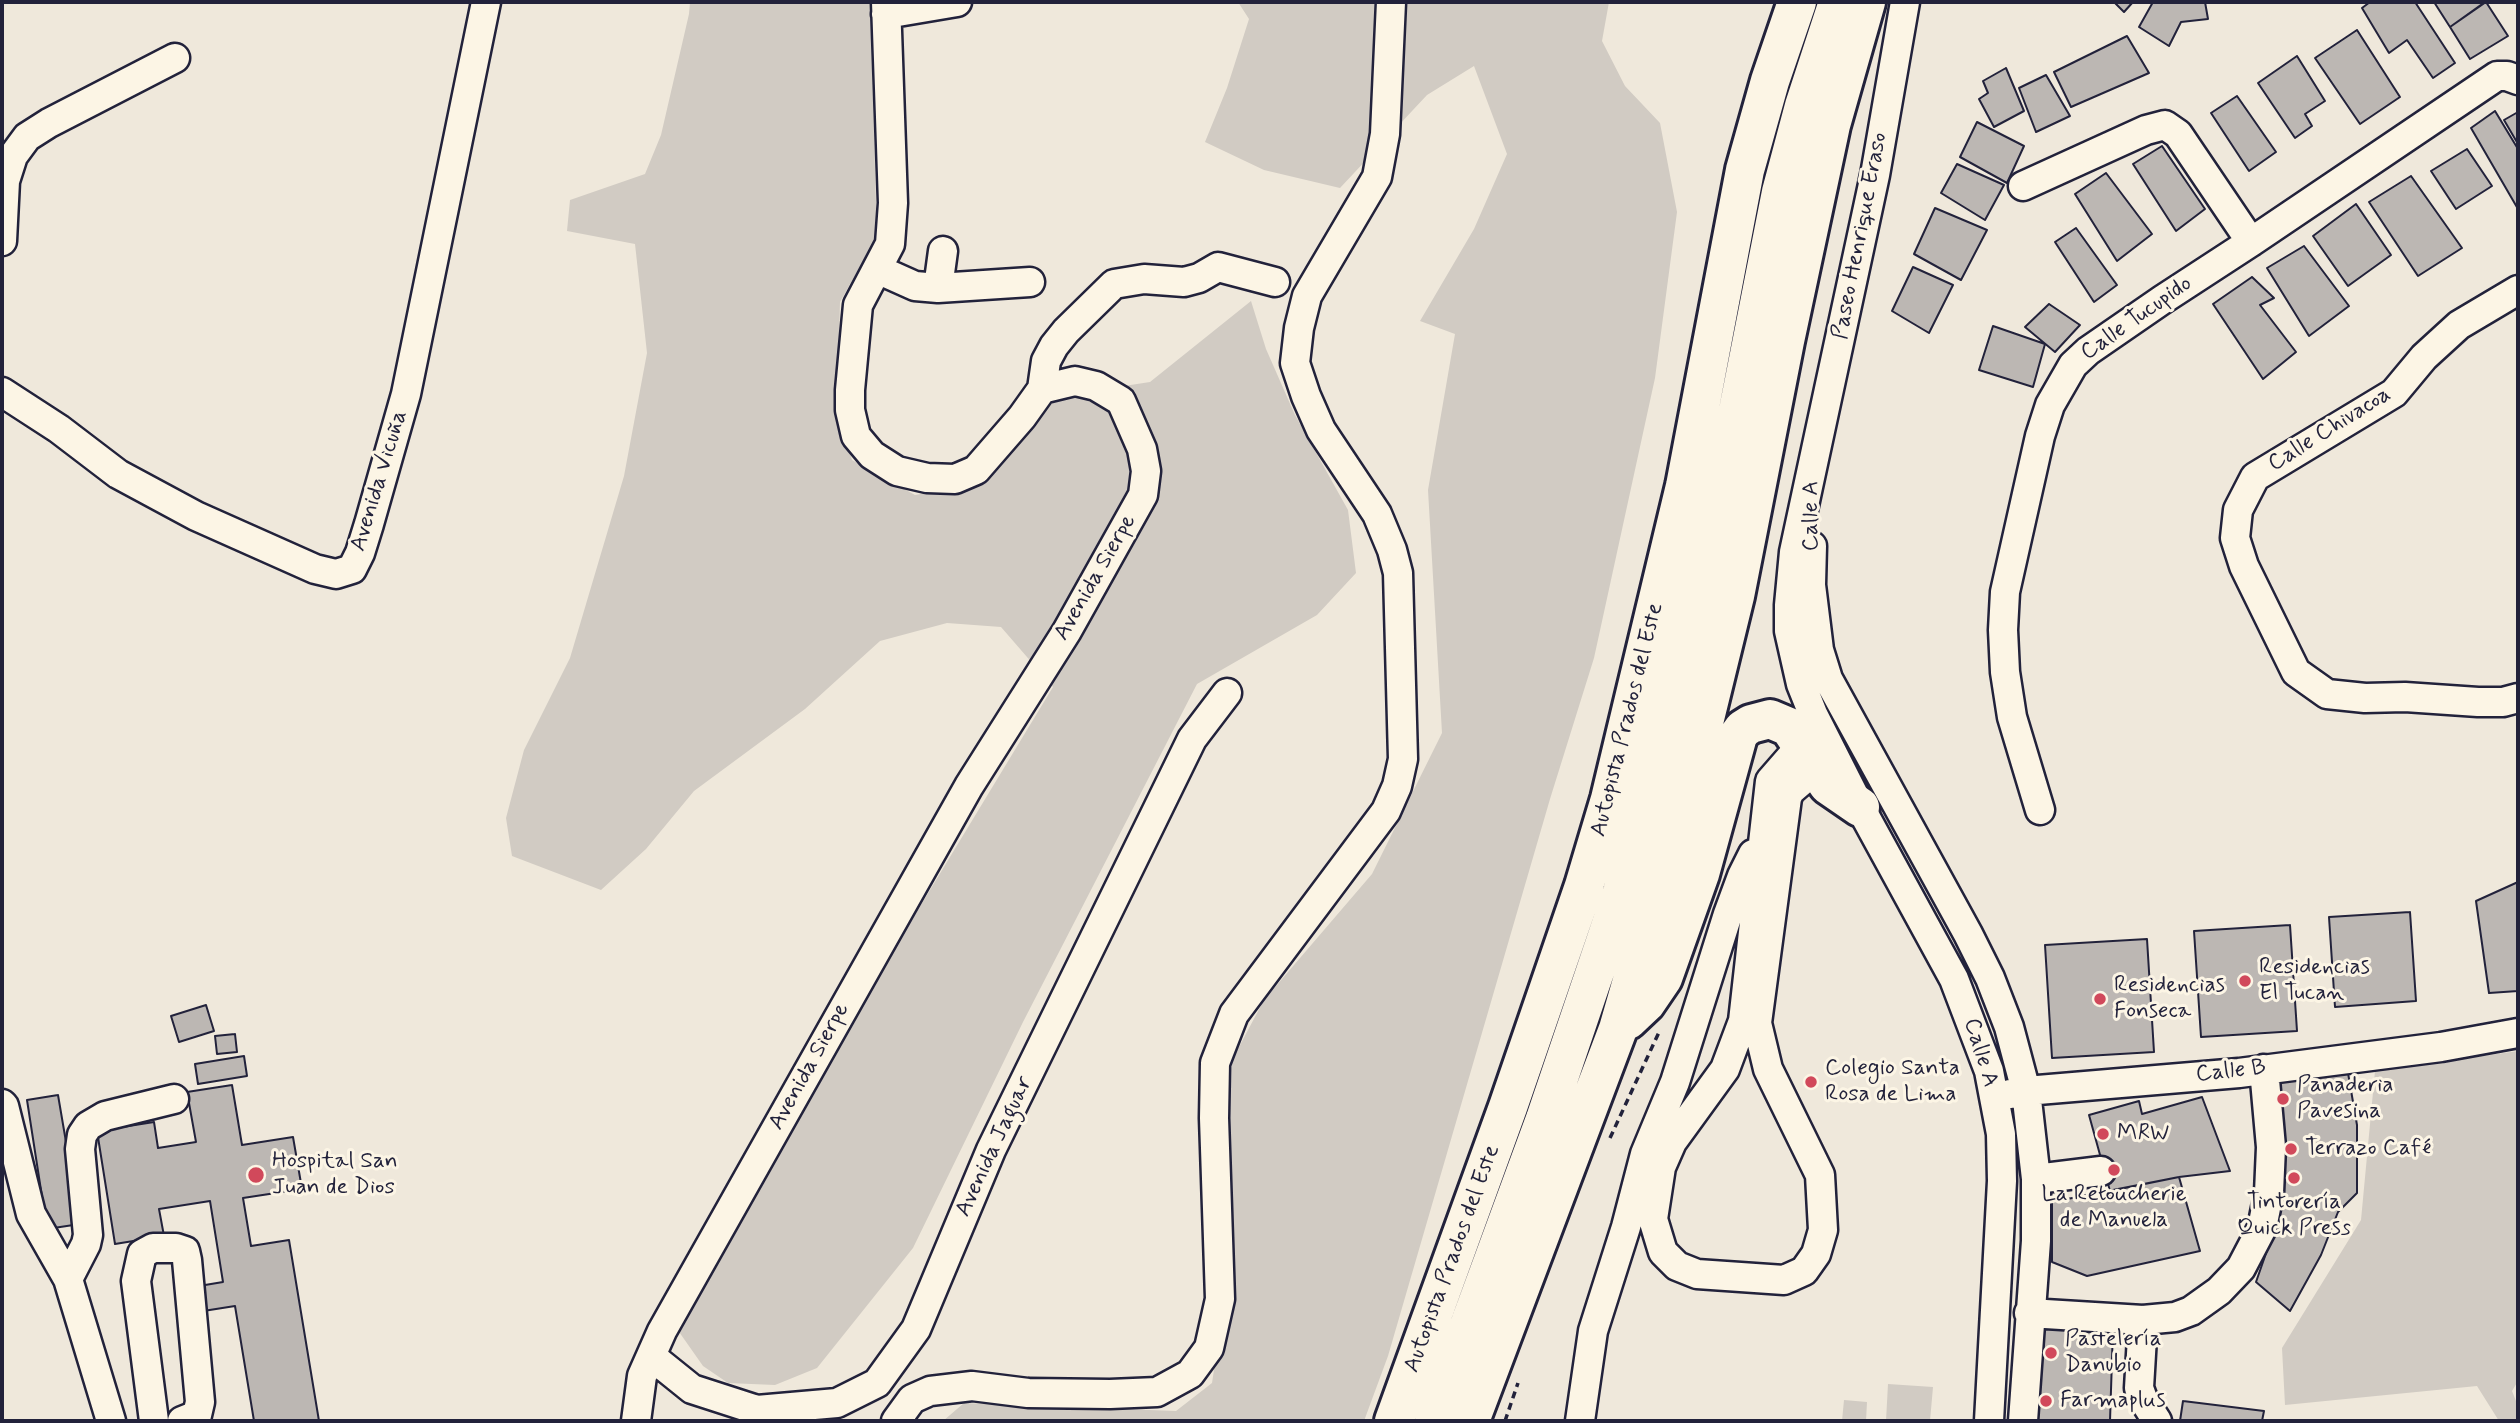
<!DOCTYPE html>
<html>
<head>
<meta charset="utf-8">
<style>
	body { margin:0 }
	#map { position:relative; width:2520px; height:1423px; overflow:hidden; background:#efe8db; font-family:Mynerve,sans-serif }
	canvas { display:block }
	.frame { position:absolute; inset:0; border:4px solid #22223b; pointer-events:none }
</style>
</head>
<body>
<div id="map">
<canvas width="2520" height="1423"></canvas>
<div class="frame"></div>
</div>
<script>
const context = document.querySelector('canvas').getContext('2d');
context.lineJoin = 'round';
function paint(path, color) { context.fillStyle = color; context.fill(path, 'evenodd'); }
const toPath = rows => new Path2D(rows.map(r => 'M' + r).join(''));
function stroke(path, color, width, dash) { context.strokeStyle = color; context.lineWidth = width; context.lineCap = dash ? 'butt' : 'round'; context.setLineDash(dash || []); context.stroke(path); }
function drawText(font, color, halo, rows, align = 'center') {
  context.font = font + ' Mynerve,sans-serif'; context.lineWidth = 6; context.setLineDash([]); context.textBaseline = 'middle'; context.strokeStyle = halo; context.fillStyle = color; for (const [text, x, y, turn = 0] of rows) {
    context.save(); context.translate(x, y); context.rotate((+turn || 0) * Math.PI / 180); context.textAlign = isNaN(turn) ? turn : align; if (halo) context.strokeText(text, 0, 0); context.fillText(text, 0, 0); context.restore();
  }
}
paint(toPath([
	[690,2,870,2,877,236,840,302,837,413,852,460,915,495,978,484,1059,396,1150,382,1251,301,1266,349,1295,415,1348,510,1356,573,1317,615,1197,684,1023,1022,913,1248,817,1368,775,1385,728,1383,703,1366,670,1319,1053,687,1001,627,947,623,880,641,805,709,694,791,646,849,601,890,512,856,506,818,524,750,570,658,624,476,647,353,635,244,567,231,570,200,645,174,661,135,689,14],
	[1238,2,1609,2,1602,41,1625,86,1660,123,1677,212,1655,378,1594,658,1550,799,1388,1356,1364,1421,943,1421,964,1403,1176,1411,1212,1383,1225,1298,1220,1174,1232,1060,1264,1000,1372,874,1442,733,1428,490,1455,334,1420,321,1474,229,1507,154,1474,66,1427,95,1340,188,1264,170,1205,142,1227,88,1249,19],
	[2518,1051,2518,1381,2512,1391,2518,1406,2518,1421,2499,1421,2477,1386,2285,1405,2282,1348,2361,1220,2375,1071],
	[1888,1384,1933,1387,1930,1421,1886,1421],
	[1844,1400,1867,1402,1866,1421,1842,1421]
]), '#d1cbc3');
const building = toPath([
	[2114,2,2133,2,2124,12,2114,2],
	[2153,2,2205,2,2208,19,2181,22,2169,46,2139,27,2153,2],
	[2370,2,2415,2,2455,63,2433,78,2407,40,2389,53,2362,8,2370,2],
	[2434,2,2485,2,2450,27,2434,2],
	[2486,2,2508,36,2470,59,2450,27,2486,2],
	[2357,30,2400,97,2360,124,2315,58,2357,30],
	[2127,36,2149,73,2071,107,2054,72,2127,36],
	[2297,56,2325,101,2305,114,2312,126,2295,138,2258,83,2297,56],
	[2006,68,2024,111,1994,127,1979,99,1988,93,1983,81,2006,68],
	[2046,75,2070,116,2036,132,2019,88,2046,75],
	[2237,96,2276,152,2249,171,2211,113,2237,96],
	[2495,111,2518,149,2518,209,2471,128,2495,111],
	[2518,112,2518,144,2504,120,2518,112],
	[1977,122,2024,146,2007,183,1960,157,1977,122],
	[2162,146,2205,209,2176,231,2133,164,2162,146],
	[2467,149,2492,186,2456,209,2431,171,2467,149],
	[1957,164,2004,185,1985,220,1941,193,1957,164],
	[2106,173,2152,234,2117,261,2075,194,2106,173],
	[2411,176,2462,248,2418,276,2369,202,2411,176],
	[2356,204,2391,255,2348,286,2313,236,2356,204],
	[1935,208,1987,230,1961,280,1914,254,1935,208],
	[2076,228,2117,285,2094,302,2055,242,2076,228],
	[2304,246,2349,306,2309,336,2267,268,2304,246],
	[1913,267,1953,285,1929,333,1892,311,1913,267],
	[2252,277,2274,298,2260,305,2296,352,2263,379,2213,304,2252,277],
	[2049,304,2080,325,2055,352,2025,327,2049,304],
	[1993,326,2045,344,2033,387,1979,370,1993,326],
	[2518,882,2518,991,2489,993,2476,901,2518,882],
	[2410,912,2416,1001,2335,1007,2329,917,2410,912],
	[2290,925,2297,1031,2201,1037,2194,931,2290,925],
	[2147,939,2154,1052,2052,1058,2045,945,2147,939],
	[206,1005,214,1031,179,1042,171,1016,206,1005],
	[235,1034,237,1052,217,1054,215,1036,235,1034],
	[244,1056,247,1076,198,1084,195,1064,244,1056],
	[2348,1073,2357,1125,2357,1193,2338,1212,2321,1255,2290,1311,2256,1282,2279,1216,2284,1195,2278,1147,2277,1082,2348,1073],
	[232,1085,242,1145,293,1137,302,1189,243,1198,251,1246,289,1240,319,1421,254,1421,235,1306,197,1312,193,1287,223,1282,210,1201,159,1209,164,1236,115,1244,97,1131,154,1122,158,1148,196,1142,187,1092,232,1085],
	[58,1095,80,1224,47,1229,27,1100,58,1095],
	[2202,1097,2230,1171,2179,1177,2110,1191,2089,1115,2139,1101,2142,1114,2202,1097],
	[2179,1177,2200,1251,2087,1276,2052,1262,2052,1202,2179,1177],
	[2038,1326,2113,1328,2110,1421,2035,1421,2038,1326],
	[2183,1401,2264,1411,2262,1421,2180,1421,2183,1401]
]);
paint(building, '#bcb7b3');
stroke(building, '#22223b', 2);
const minor = toPath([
	[1905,2,1875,175,1794,552,1789,605,1789,631,1801,684,1813,714,1860,807,1954,979,1989,1071,2001,1134,2002,1181,1989,1421],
	[886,14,957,2],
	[2023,186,2146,130,2165,125,2178,134,2251,242],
	[2,241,5,181,13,156,27,137,49,123,175,58],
	[877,269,915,286,938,288,1030,282],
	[938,288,943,251],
	[2518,290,2459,325,2424,357,2394,393,2255,477,2238,510,2235,538,2244,566,2296,672,2327,694,2365,698,2405,697,2478,702,2503,702,2518,698],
	[1042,389,1046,361,1054,346,1066,331,1114,284,1144,279,1184,282,1199,278,1218,267,1275,282],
	[2,392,59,429,118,474,196,516,315,569,336,574,352,569,360,553,369,524,406,394,486,2],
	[1812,546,1811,585,1819,650,1828,679,1968,934,1990,978,2009,1027,2026,1091,2036,1179,2036,1241,2023,1421],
	[1801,743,1797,750,1770,781,1743,1021,1725,1069,1672,1142,1661,1167,1653,1219,1663,1252,1677,1266,1697,1274,1784,1280,1804,1271,1816,1254,1823,1230,1820,1175,1768,1069,1757,1023,1787,798,1790,791,1804,779,1822,775],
	[2040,810,2012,717,2005,672,2003,630,2005,592,2040,436,2050,405,2073,365,2088,351,2162,300,2251,242,2497,76,2507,76,2518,80],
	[2010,1094,2026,1091,2239,1073,2441,1047,2518,1033],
	[2,1104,4,1106,31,1214,68,1279,111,1421],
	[2036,1179,2101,1171],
	[68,1279,86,1244,88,1235,80,1149,82,1135,88,1126,105,1116,174,1099],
	[2029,1313,2143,1320,2175,1317,2191,1311,2219,1291,2241,1268,2262,1228,2269,1193,2271,1147,2264,1069],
	[2143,1320,2139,1388,2143,1399,2157,1421],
	[651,1356,692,1389,757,1410,837,1403,877,1383,916,1329,991,1150,1192,739,1227,693],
	[154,1421,136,1281,142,1254,153,1248,176,1248,185,1251,187,1260,200,1402,197,1415,182,1421],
	[636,1421,642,1376,662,1331,969,786,1067,631,1143,495,1146,471,1142,449,1121,401,1096,386,1075,381,1042,389,1022,417,976,470,955,479,927,478,897,471,872,455,856,436,850,410,850,390,858,305,890,244,893,203,886,2],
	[896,1421,912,1399,930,1391,972,1386,1028,1393,1110,1394,1157,1392,1190,1374,1209,1348,1220,1299,1214,1118,1215,1063,1234,1014,1386,811,1397,786,1403,759,1398,573,1392,550,1377,514,1321,430,1306,396,1295,363,1299,328,1307,296,1377,177,1385,134,1391,2],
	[1580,1421,1593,1331,1626,1227,1645,1154,1675,1082,1728,914,1742,876,1753,854]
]);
const highway = toPath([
	[1628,1020,1646,1003,1663,978,1700,874,1738,736,1743,729,1751,724,1770,719,1789,727,1828,785,1860,807],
	[1394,1421,1508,1107,1584,886,1610,799,1685,486,1745,170,1770,81,1797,2],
	[1434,1421,1545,1119,1622,892,1646,807,1723,487,1781,192,1804,106,1838,2],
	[1470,1421,1618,1029,1690,780,1735,596,1785,341,1831,125,1866,2]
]);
stroke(minor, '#22223b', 33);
stroke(highway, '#22223b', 44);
stroke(toPath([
	[1610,1138,1660,1030],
	[1505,1421,1518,1383]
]), '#22223b', 3.5, [7, 5]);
stroke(minor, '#fcf5e5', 28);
stroke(highway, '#fcf5e5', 38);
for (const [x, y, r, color] of [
	[2245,981,7,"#d1495b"],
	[2100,999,7,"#d1495b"],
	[1811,1082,7,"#d1495b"],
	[2283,1099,7,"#d1495b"],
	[2103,1134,7,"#d1495b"],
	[2291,1149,7,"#d1495b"],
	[2114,1170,7,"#d1495b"],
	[256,1175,9,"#d1495b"],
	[2294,1178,7,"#d1495b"],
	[2051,1353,7,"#d1495b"],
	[2046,1401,7,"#d1495b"]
]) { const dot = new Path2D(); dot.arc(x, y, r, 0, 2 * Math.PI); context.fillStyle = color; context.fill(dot); stroke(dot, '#fcf5e5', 2.5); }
drawText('23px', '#22223b', '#fcf5e5', [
	["Paseo Henrique Eraso",1861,236,-79],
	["Calle Tucupido",2137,319,-35],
	["Calle Chivacoa",2330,430,-32],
	["Avenida Vicuña",380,481,-73],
	["Calle A",1812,516,-90],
	["Avenida Sierpe",1096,578,-60],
	["Autopista Prados del Este",1628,720,-76],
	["Calle A",1980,1053,73],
	["Avenida Sierpe",810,1067,-61],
	["Calle B",2231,1072,-6],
	["Avenida Jaguar",995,1147,-65],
	["Autopista Prados del Este",1453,1259,-70]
]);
drawText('23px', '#22223b', '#fcf5e5', [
	["Residencias",2259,968],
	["El Tucan",2259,994],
	["Residencias",2114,986],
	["Fonseca",2114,1012],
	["Colegio Santa",1825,1069],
	["Rosa de Lima",1825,1095],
	["Panaderia",2297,1086],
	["Pavesina",2297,1112],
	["MRW",2117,1134],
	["Terrazo Café",2305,1149],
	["Hospital San",272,1162],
	["Juan de Dios",272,1188],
	["La Retoucherie",2114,1195,"center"],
	["de Manuela",2114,1221,"center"],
	["Tintorería",2294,1203,"center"],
	["Quick Press",2294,1229,"center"],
	["Pastelería",2065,1340],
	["Danubio",2065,1366],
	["Farmaplus",2060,1401]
], 'left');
</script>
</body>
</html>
